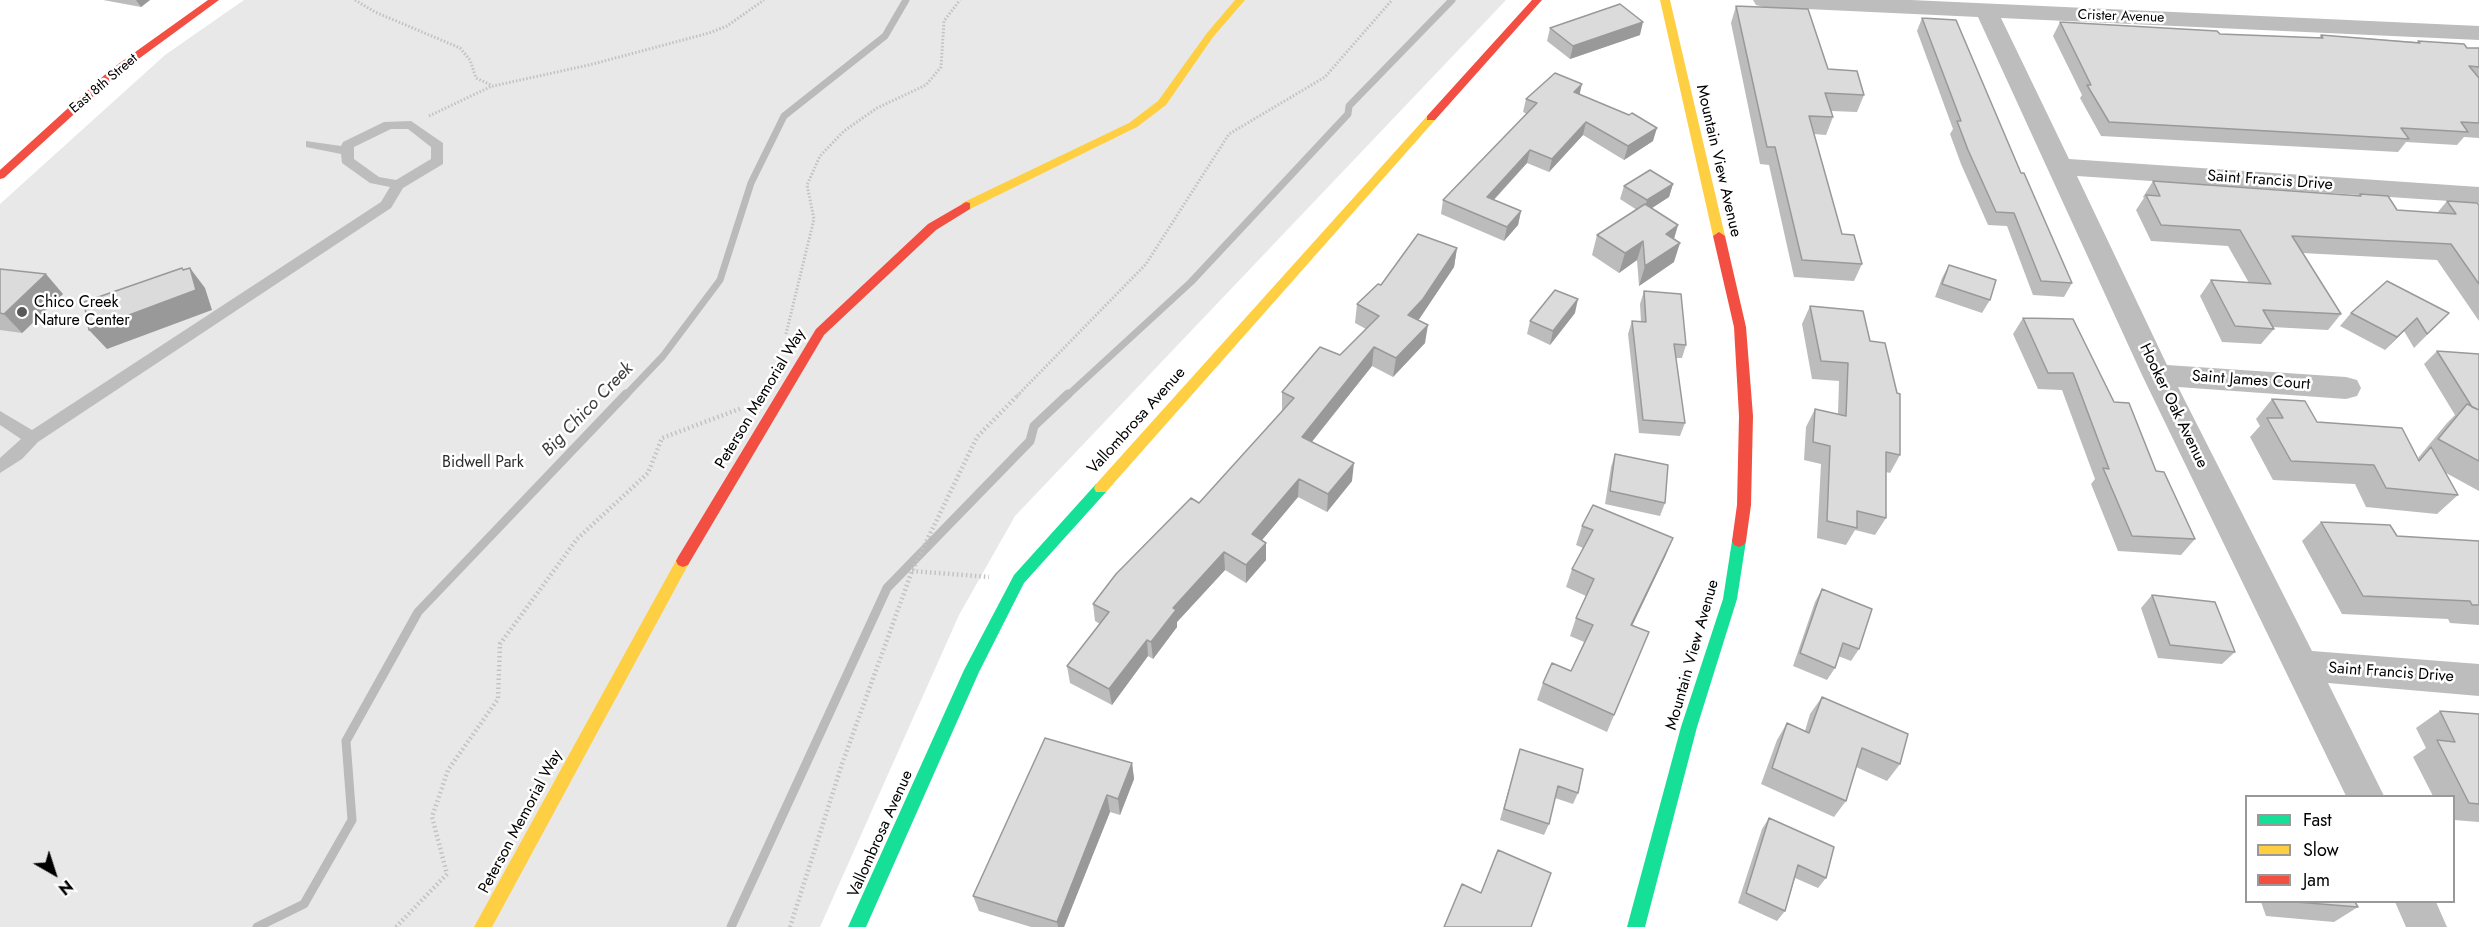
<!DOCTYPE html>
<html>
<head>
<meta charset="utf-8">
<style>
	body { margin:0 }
	#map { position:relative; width:2479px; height:927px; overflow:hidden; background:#fff; font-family:Jost,sans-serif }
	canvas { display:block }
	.legend { position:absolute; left:2245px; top:795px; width:210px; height:108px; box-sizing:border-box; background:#fff; border:2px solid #999; margin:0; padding:8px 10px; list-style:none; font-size:18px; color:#000 }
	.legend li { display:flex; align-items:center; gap:12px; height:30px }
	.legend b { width:30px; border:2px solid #999 }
	.north { position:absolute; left:24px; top:843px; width:60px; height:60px; -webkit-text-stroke:4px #fff; paint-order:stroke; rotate:141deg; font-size:16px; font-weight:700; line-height:24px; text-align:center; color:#000 }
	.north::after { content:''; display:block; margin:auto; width:21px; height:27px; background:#000; clip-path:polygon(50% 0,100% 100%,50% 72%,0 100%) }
</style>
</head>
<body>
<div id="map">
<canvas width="2479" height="927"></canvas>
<ul class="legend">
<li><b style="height:8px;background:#16e098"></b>Fast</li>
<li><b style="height:8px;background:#ffcf43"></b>Slow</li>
<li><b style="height:8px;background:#f24e42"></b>Jam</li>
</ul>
<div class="north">N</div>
</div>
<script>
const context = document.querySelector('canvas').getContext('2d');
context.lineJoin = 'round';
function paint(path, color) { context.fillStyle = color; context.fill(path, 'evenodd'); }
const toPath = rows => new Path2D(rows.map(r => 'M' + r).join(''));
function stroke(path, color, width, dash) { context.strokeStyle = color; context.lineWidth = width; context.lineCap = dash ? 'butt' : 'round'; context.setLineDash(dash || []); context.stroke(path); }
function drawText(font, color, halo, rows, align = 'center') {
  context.font = font + ' Jost,sans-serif'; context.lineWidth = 5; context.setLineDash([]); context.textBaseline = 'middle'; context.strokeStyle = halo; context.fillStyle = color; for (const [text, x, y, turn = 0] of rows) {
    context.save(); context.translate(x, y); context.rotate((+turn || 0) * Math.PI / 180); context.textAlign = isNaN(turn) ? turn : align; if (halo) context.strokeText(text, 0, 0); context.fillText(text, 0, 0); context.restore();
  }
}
paint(toPath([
	[244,0,1506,0,1015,516,959,615,820,927,0,927,0,204,165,55]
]), '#e8e8e8');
stroke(toPath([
	[625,396,663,356,720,280,751,183,784,116,885,36,906,0],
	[1067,396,1191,282,1348,114,1349,106,1452,0]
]), '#bababa', 7);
stroke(toPath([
	[257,927,304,904,352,820,346,741,418,612,626,394],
	[731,927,887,588,1030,441,1034,426,1068,394]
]), '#bababa', 9);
stroke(toPath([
	[355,0,375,12,460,48,470,60,476,78,493,86,593,64,709,33,727,26,764,0],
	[429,116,492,86],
	[786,334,814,219,807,185,820,156,844,131,877,108,926,85,941,67,944,21,960,0],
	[1017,396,1146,264,1229,134,1325,77,1392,0]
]), '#c2c2c2', 3, [1.5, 2]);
stroke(toPath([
	[912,571,989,577],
	[396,927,447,874,432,817,448,770,498,699,500,644,577,539,648,473,662,438,742,408],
	[790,927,842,764,912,571,977,437,1019,394]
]), '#c2c2c2', 4.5, [1.5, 3]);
paint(toPath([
	[411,121,443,143,443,164,403,188,391,208,38,442,22,459,0,473,0,458,21,439,0,425,0,411,32,430,381,202,390,187,370,183,342,163,341,154,306,147,306,141,341,146,343,142,384,122,411,121],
	[391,129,408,129,431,147,431,159,396,180,379,177,354,159,354,147,391,129]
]), '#bdbdbd');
paint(toPath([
	[1753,0,1911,0,2479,26,2479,40,2001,18,2069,159,2479,187,2479,203,2077,176,2167,365,2346,377,2357,380,2361,388,2357,396,2346,399,2178,387,2312,651,2479,664,2479,696,2328,683,2384,796,2346,796,2142,375,1978,17,1764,7,1756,5,1753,0],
	[2395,902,2436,902,2447,927,2406,927,2395,902]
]), '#bdbdbd');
paint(toPath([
	[1101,483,1106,484,1108,488,1106,492,1024,583,979,672,866,927,848,927,964,670,1014,575,1096,484,1101,483],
	[1739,535,1744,537,1746,541,1737,599,1697,727,1645,927,1627,927,1681,727,1723,599,1732,541,1734,537,1739,535]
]), '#16e098');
paint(toPath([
	[1235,0,1245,0,1213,37,1166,105,1137,127,970,209,962,209,962,203,1129,123,1158,101,1207,33,1235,0],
	[1660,0,1670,0,1725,236,1719,240,1713,236,1660,0],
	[1431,115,1435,116,1435,120,1106,492,1096,492,1094,488,1096,484,1427,116,1431,115],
	[683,555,688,557,690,561,688,565,492,927,474,927,678,557,683,555]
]), '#ffcf43');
paint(toPath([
	[208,0,219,0,118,74,4,178,0,179,0,170,110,70,208,0],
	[1532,0,1542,0,1435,120,1427,120,1427,116,1532,0],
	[966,202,970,203,970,209,936,230,824,335,688,565,683,567,678,565,676,561,678,557,816,329,928,224,966,202],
	[1719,232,1725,236,1746,327,1753,416,1751,505,1746,541,1744,545,1739,547,1734,545,1732,541,1737,505,1739,416,1734,327,1713,236,1719,232]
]), '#f24e42');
paint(toPath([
	[103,0,150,0,141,7],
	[1736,6,1864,95,1857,112,1831,111,1833,117,1826,135,1814,134,1842,234,1862,264,1854,281,1794,277,1769,165,1760,164,1731,23],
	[1922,18,2021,173,2072,283,2064,297,2033,295,2007,226,1988,225,1961,164,1950,134,1953,129,1917,31],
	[2060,22,2220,34,2319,38,2321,35,2417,42,2418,41,2467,48,2479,48,2479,138,2464,137,2457,145,2406,142,2398,152,2101,136,2080,98,2082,95,2053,36],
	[1550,28,1640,35,1570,59,1547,41],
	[1580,95,1653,141,1624,160,1583,135,1549,172,1527,163,1494,200,1521,211,1518,225,1504,241,1441,214,1443,200,1527,114,1523,112,1526,99],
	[2153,181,2358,196,2360,194,2397,210,2437,213,2447,201,2479,205,2479,321,2437,260,2302,253,2341,314,2328,330,2272,327,2274,329,2261,344,2222,342,2200,296,2211,280,2249,283,2228,246,2151,241,2136,210,2144,198,2143,197],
	[1673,184,1669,197,1651,208,1678,225,1674,239,1674,262,1639,286,1637,260,1619,273,1592,255,1597,235,1637,210,1620,199,1624,186],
	[1457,248,1454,267,1418,320,1425,343,1393,377,1372,366,1312,442,1352,481,1327,512,1298,497,1262,540,1266,560,1246,583,1225,570,1177,622,1177,627,1153,659,1148,656,1112,705,1070,683,1067,666,1100,624,1095,621,1093,604,1199,503,1282,411,1282,392,1340,355,1366,329,1355,323,1357,304,1381,285],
	[1949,265,1990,300,1982,313,1935,297,1942,278],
	[0,269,63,294,22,333,0,330],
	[1644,291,1686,345,1682,358,1676,358,1685,423,1680,436,1639,433,1628,334,1632,321,1641,322,1640,304],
	[1810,306,1870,341,1900,455,1890,473,1886,472,1886,518,1875,535,1855,530,1846,545,1817,538,1821,464,1804,460,1806,427,1815,409,1838,414,1839,381,1812,379,1802,324],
	[1575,313,1550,345,1527,334,1530,321],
	[2351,313,2449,313,2414,348,2404,331,2385,350,2340,326],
	[2023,318,2114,402,2156,471,2195,539,2181,555,2118,551,2091,484,2095,479,2062,390,2038,389,2013,334],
	[2437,351,2479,354,2479,491,2446,473,2458,495,2437,514,2366,507,2355,484,2273,480,2250,437,2260,426,2256,419,2272,399,2317,422,2419,459,2419,458,2418,458,2447,423,2455,415,2424,364],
	[1615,454,1665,503,1660,516,1605,504,1611,467],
	[2321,522,2397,536,2479,541,2479,625,2450,623,2448,619,2342,614,2302,541],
	[1582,526,1673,538,1665,557,1632,625,1649,632,1607,732,1537,700,1543,683,1571,671,1584,642,1570,636,1576,618,1586,596,1566,587,1572,569,1583,548,1576,545],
	[1822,589,1859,649,1851,661,1838,656,1835,668,1827,680,1793,666,1815,602],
	[2152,595,2235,652,2222,664,2158,658,2141,608],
	[1822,697,1900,764,1887,781,1856,767,1846,801,1834,817,1761,784,1777,740,1787,723,1805,731,1810,714],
	[2440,711,2479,714,2479,822,2454,820,2454,796,2433,796,2413,757,2426,748,2416,728],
	[1520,749,1578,793,1573,804,1555,798,1549,824,1544,835,1500,820],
	[1132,763,1134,779,1120,815,1110,812,1064,927,1031,927,979,911,973,896],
	[1769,818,1826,878,1818,888,1795,878,1785,911,1777,921,1738,903,1762,829],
	[2261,902,2355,902,2358,907,2334,922,2266,916]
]), '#bcbcbc');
paint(toPath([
	[136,0,150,0,141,7],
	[1643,22,1640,35,1570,59,1573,46],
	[1582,84,1579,97,1574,92],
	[1586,122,1583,135,1549,172,1552,159],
	[1657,128,1653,141,1624,160,1628,146],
	[1530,150,1527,163,1484,210,1487,197],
	[1673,184,1669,197,1643,214,1647,200],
	[1521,211,1518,225,1504,241,1507,227],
	[1678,225,1672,245,1666,234],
	[1643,241,1637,260,1619,273,1625,253],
	[1680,243,1674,262,1639,286,1645,266],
	[1457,248,1454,267,1420,318,1405,333,1408,315],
	[182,268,194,283,190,268,205,288,212,310,107,349,89,330,183,270],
	[46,274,63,294,22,333,4,314],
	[1578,299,1575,313,1550,345,1553,331],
	[2417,318,2385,350,2397,337],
	[1428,325,1425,343,1393,377,1396,358],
	[1374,347,1372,366,1301,455,1302,437],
	[1354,463,1352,481,1327,512,1328,494],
	[1299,479,1298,497,1252,552,1252,534],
	[1673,538,1665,557,1624,643,1631,625],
	[1266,543,1266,560,1246,583,1246,565],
	[1224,552,1225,570,1177,622,1177,627,1153,659,1151,642,1173,608],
	[1147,640,1148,656,1112,705,1109,689],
	[1132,763,1134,779,1120,815,1118,799],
	[1107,795,1110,812,1064,927,1058,927,1057,922]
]), '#999');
const building = toPath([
	[1620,4,1643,22,1573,46,1550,28,1620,4],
	[1736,6,1808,9,1828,69,1857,71,1864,95,1825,93,1833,117,1809,116,1842,234,1854,235,1862,264,1802,260,1775,147,1767,147,1736,6],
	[1922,18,1956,20,2021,173,2024,173,2072,283,2041,281,2014,213,1996,212,1968,150,1957,121,1961,121,1922,18],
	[2060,22,2217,31,2220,34,2323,38,2321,35,2420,43,2418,41,2464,44,2467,48,2479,48,2479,67,2469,66,2479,78,2479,123,2461,122,2468,132,2401,128,2409,139,2109,122,2087,85,2091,85,2060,22],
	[1555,73,1582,84,1574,92,1629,115,1632,113,1657,128,1628,146,1586,122,1552,159,1530,150,1487,197,1521,211,1507,227,1443,200,1537,103,1526,99,1555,73],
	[1650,170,1673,184,1647,200,1624,186,1650,170],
	[2153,181,2361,196,2360,194,2388,196,2397,210,2456,214,2447,201,2477,203,2479,205,2479,284,2451,244,2292,236,2341,314,2263,310,2274,329,2235,326,2211,280,2271,284,2240,230,2161,225,2146,195,2160,196,2153,181],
	[1645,204,1678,225,1666,234,1680,243,1645,266,1643,241,1625,253,1597,235,1645,204],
	[1418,234,1457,248,1423,299,1408,315,1428,325,1396,358,1374,347,1302,437,1354,463,1328,494,1299,479,1252,534,1266,543,1246,565,1224,552,1173,608,1176,610,1151,642,1147,640,1109,689,1067,666,1109,612,1093,604,1116,574,1191,498,1199,503,1294,398,1282,392,1320,347,1340,355,1379,316,1357,304,1378,284,1381,285,1418,234],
	[1949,265,1996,280,1990,300,1942,284,1949,265],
	[182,268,183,270,190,268,196,290,89,330,84,302,182,268],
	[0,269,46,274,4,314,0,313,0,269],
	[2387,281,2449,313,2427,334,2417,318,2397,337,2351,313,2387,281],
	[1555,290,1578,299,1553,331,1530,321,1555,290],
	[1644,291,1681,294,1686,345,1674,344,1685,423,1643,420,1632,321,1646,322,1644,291],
	[1810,306,1863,311,1870,341,1885,343,1897,393,1900,394,1900,455,1886,452,1886,518,1857,511,1857,528,1827,521,1830,446,1813,442,1815,409,1846,416,1848,363,1821,361,1810,306],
	[2023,318,2073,319,2114,402,2129,403,2156,471,2164,472,2195,539,2132,536,2103,468,2109,469,2073,373,2048,373,2023,318],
	[2437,351,2479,354,2479,410,2472,407,2437,351],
	[2272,399,2305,401,2317,422,2402,428,2419,461,2431,447,2458,495,2386,488,2374,465,2291,461,2267,418,2283,418,2272,399],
	[2467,404,2479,410,2479,461,2438,439,2467,404],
	[1615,454,1668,465,1665,503,1610,491,1615,454],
	[1593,505,1673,538,1631,625,1649,632,1614,715,1543,683,1552,663,1571,671,1593,625,1576,618,1594,579,1572,569,1593,530,1582,526,1593,505],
	[2321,522,2390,525,2397,536,2479,541,2479,605,2472,605,2470,601,2363,596,2321,522],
	[1822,589,1872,609,1859,649,1843,643,1835,668,1800,653,1822,589],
	[2152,595,2215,602,2235,652,2170,645,2152,595],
	[1822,697,1908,734,1900,764,1862,748,1846,801,1772,768,1787,723,1809,733,1822,697],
	[2440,711,2479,714,2479,804,2469,803,2437,740,2455,742,2440,711],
	[1045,738,1132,763,1118,799,1107,795,1057,922,973,896,1045,738],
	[1520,749,1583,769,1578,793,1558,786,1549,824,1504,809,1520,749],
	[1769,818,1834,847,1826,878,1798,865,1785,911,1746,893,1769,818],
	[1498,850,1551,873,1531,927,1444,927,1462,884,1481,893,1498,850],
	[2296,902,2355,902,2358,907,2296,902]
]);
paint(building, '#dbdbdb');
stroke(building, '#999', 1.5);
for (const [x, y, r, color] of [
	[22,312,6,"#595959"]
]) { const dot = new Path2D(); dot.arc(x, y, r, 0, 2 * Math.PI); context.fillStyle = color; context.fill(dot); stroke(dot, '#fff', 2); }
drawText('14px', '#000', '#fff', [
	["Crister Avenue",2121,17,2],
	["East 8th Street",104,84,-40]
]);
drawText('16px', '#000', '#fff', [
	["Mountain View Avenue",1718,161,77],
	["Saint Francis Drive",2270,181,4],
	["Saint James Court",2251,381,4],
	["Peterson Memorial Way",761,399,-59],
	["Hooker Oak Avenue",2173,406,64],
	["Vallombrosa Avenue",1137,421,-48],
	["Mountain View Avenue",1693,655,-74],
	["Saint Francis Drive",2391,673,4],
	["Peterson Memorial Way",521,822,-62],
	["Vallombrosa Avenue",881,834,-66]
]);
drawText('16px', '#000', '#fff', [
	["Chico Creek",34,303],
	["Nature Center",34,321]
], 'left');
drawText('16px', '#2c2c2c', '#fff', [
	["Bidwell Park",483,463]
]);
drawText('italic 18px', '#3d3d3d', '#fff', [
	["Big Chico Creek",588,410,-46]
]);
</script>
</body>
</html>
